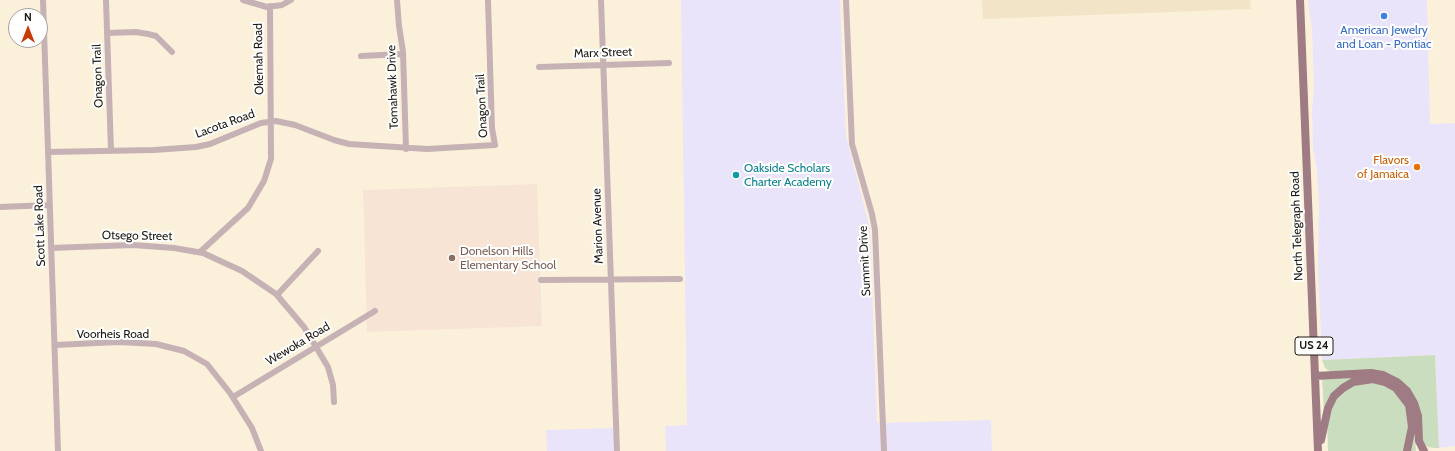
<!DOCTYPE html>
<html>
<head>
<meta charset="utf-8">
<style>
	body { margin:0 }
	#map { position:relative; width:1455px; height:451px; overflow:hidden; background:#fbf1da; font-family:Cabin,sans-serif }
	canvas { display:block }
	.north { position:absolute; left:8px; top:8px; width:40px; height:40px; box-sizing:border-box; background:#fff; border:1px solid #a5a3a0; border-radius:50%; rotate:0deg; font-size:11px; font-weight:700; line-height:16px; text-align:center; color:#1e1a12 }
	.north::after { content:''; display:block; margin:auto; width:14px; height:18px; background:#c53d05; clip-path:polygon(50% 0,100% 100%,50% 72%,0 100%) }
</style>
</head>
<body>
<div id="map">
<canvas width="1455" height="451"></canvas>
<div class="north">N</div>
</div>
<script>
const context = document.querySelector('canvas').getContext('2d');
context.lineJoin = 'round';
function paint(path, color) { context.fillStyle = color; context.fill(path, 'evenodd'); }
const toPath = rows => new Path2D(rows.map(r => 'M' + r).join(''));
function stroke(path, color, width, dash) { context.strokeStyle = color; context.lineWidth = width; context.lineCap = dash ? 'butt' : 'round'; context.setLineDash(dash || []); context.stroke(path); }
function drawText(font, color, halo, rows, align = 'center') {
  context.font = font + ' Cabin,sans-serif'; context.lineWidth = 4; context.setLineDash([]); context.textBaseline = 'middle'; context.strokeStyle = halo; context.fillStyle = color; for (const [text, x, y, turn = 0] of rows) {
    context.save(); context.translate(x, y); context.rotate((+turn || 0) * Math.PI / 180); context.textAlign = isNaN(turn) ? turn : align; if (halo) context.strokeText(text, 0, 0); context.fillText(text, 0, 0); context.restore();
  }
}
paint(toPath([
	[681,0,840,0,846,136,870,228,877,423,991,420,992,451,666,451,665,426,687,425],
	[1308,0,1427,0,1430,124,1455,123,1455,446,1439,448,1435,355,1322,360,1318,264,1319,203,1317,170,1313,148,1312,110,1314,87,1312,30],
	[614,428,615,451,547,451,546,430]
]), '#eae4fa');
paint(toPath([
	[982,0,1250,0,1251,9,983,19]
]), '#f2e5c7');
paint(toPath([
	[537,184,542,326,367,332,363,190]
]), '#f7e4d4');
paint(toPath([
	[1435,355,1439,448,1435,448,1428,447,1422,442,1410,392,1331,372,1325,368,1322,360],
	[1371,375,1389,380,1399,386,1408,396,1414,412,1416,451,1409,451,1414,421,1408,399,1394,384,1383,379,1368,376,1347,382,1335,391,1324,411,1322,378],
	[1364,381,1381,383,1394,389,1407,408,1410,422,1404,451,1328,451,1327,420,1330,407,1344,389]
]), '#cadebf');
stroke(toPath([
	[43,0,58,451],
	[106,0,111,151],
	[243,0,267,7,282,5,291,0],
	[397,0,399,26,403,52,406,149],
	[601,0,617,451],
	[846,0,852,144,872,214,875,230,884,451],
	[107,33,136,32,148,34,156,36,172,52],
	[361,56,403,54],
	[539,67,669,63],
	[48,152,154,150,196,147,210,144,261,123,276,121,295,125,334,140,349,144,427,149,495,145,492,128,488,0],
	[0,207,50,205],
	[51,248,133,245,174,248,203,253,242,271,276,294,304,327,328,367,333,385,334,402],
	[200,252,248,208,264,181,271,159,270,6],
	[541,280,680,279],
	[277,295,318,251],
	[55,345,119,342,156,344,184,351,207,364,230,393,252,428,261,451],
	[233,397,375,311]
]), '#c6b1b5', 6);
stroke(toPath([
	[1300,0,1318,451],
	[1315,376,1371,373,1383,375,1397,382,1407,391,1414,403,1418,416,1419,441,1424,451],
	[1321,440,1328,408,1334,396,1343,388,1353,382,1373,379,1385,382,1396,388,1409,405,1412,427,1407,451]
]), '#9f7b83', 8);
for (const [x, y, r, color] of [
	[1384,16,4,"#3f7fe0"],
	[1417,167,4,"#e8710a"],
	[736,175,4,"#0f9aa8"],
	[452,258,4,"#8d6e63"]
]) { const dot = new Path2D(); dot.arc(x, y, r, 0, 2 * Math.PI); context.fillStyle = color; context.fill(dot); stroke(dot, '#fff', 1.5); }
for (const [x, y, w] of [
	[1314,346,38]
]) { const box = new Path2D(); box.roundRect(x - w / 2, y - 9, w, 18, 3); context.fillStyle = '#fff'; context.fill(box); stroke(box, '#1e1a12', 1); }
drawText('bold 11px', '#1e1a12', null, [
	["US 24",1314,346]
]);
drawText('12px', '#366cbe', '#fff', [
	["American Jewelry",1384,30],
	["and Loan - Pontiac",1384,44]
]);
drawText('12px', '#1e1a12', '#fff', [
	["Marx Street",603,53,-2],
	["Okemah Road",259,59,-91],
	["Onagon Trail",98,76,-92],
	["Tomahawk Drive",393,87,-92],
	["Onagon Trail",482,106,-93],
	["Lacota Road",225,124,-20],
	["Scott Lake Road",40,226,-92],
	["Marion Avenue",598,226,-92],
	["North Telegraph Road",1297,226,-92],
	["Otsego Street",137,236,1],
	["Summit Drive",865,261,-93],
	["Voorheis Road",113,334],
	["Wewoka Road",298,344,-31]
]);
drawText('12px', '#c56008', '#fff', [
	["Flavors",1409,160],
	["of Jamaica",1409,174]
], 'right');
drawText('12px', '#0d838f', '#fff', [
	["Oakside Scholars",744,168],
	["Charter Academy",744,182]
], 'left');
drawText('12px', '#785e54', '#fff', [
	["Donelson Hills",460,251],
	["Elementary School",460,265]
], 'left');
</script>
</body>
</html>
